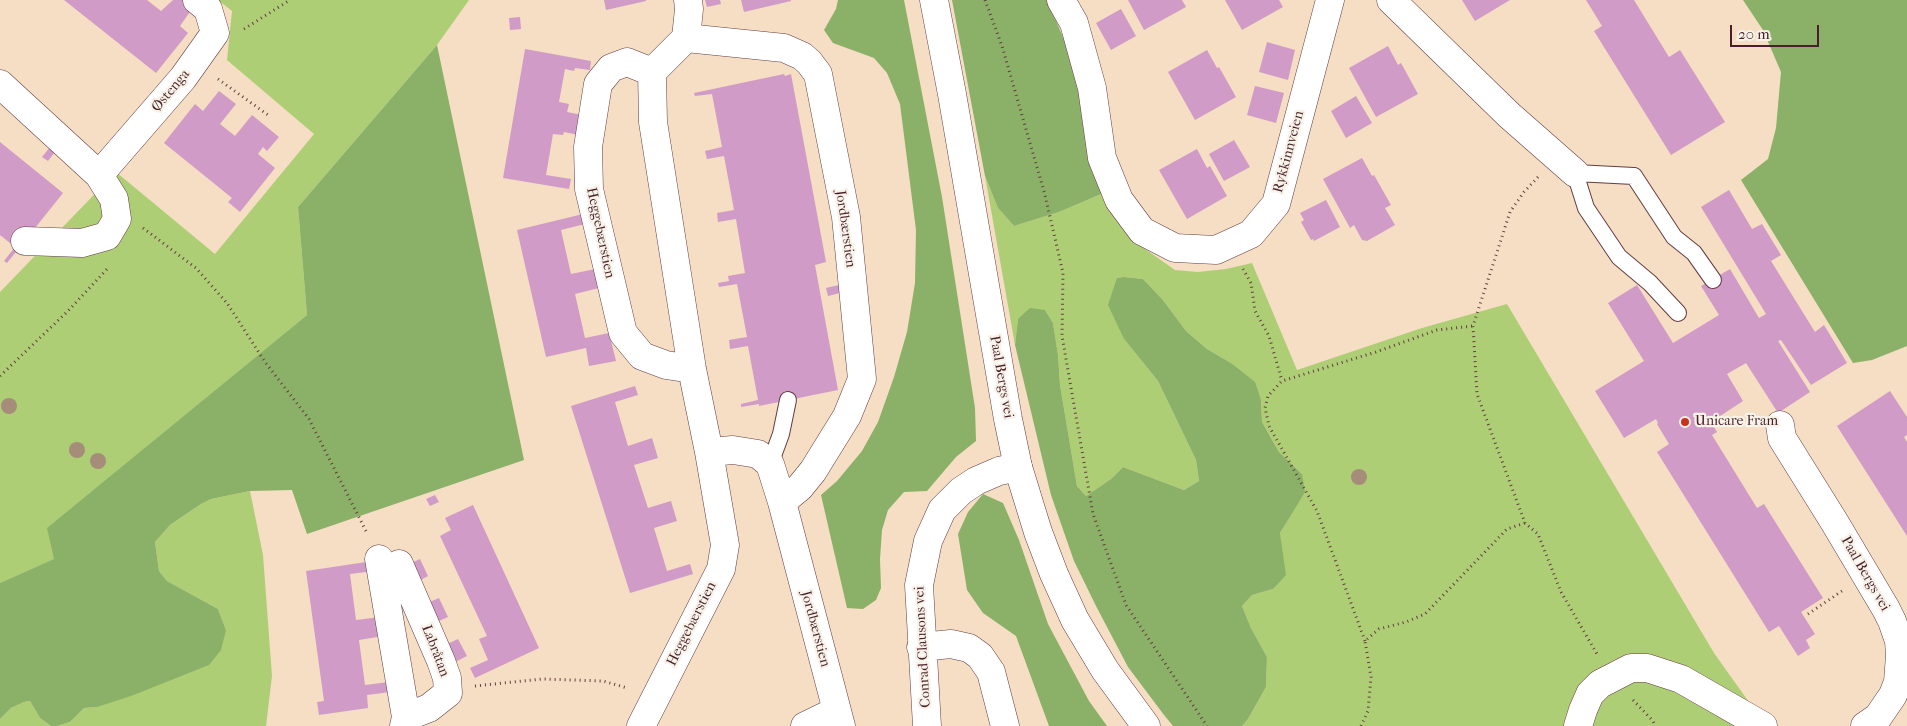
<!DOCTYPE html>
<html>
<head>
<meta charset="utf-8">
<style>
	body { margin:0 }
	#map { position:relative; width:1907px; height:726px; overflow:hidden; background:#f5dec3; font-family:"IM FELL French Canon",serif }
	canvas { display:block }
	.scale { position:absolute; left:1730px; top:25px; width:89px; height:22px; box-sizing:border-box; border:2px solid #4a1f2b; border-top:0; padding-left:6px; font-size:15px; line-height:18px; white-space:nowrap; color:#4a1f2b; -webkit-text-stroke:4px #f7f3e8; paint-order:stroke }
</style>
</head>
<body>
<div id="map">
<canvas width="1907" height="726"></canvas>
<div class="scale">20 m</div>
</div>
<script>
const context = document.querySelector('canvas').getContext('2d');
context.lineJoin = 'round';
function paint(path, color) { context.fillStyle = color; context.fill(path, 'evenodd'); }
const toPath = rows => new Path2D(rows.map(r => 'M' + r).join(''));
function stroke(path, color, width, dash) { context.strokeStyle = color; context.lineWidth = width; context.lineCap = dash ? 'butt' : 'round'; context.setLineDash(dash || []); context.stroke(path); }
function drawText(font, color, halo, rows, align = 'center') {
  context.font = font + ' "IM FELL French Canon",serif'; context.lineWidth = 4.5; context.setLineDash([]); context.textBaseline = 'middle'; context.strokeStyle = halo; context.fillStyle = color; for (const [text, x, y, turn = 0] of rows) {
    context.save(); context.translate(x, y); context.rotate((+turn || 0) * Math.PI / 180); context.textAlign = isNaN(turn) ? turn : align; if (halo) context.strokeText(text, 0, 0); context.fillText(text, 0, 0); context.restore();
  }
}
paint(toPath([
	[218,0,469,0,437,45,298,207,307,315,48,528,55,559,0,583,0,292,116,172,215,254,314,134,227,60,232,11],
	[985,176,998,208,1014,226,1059,212,1106,192,1119,221,1145,249,1175,270,1198,272,1226,269,1252,263,1297,370,1422,328,1507,304,1714,653,1766,726,1242,726,1248,719,1266,687,1267,657,1251,628,1242,606,1252,595,1273,589,1281,546,1280,533,1291,514,1302,474,1279,452,1262,422,1261,400,1231,363,1207,349,1186,331,1163,300,1143,279,1124,277,1117,278,1124,339,1158,381,1196,460,1199,481,1184,490,1123,467,1111,479,1086,496,1077,486,1060,385,1058,355,1053,323,1045,310,1018,319,1015,345],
	[250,491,263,555,272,676,266,726,57,726,70,722,84,708,97,707,226,630,218,609,167,581,159,571,155,542,170,525,201,504,211,499],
	[30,701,40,718,51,726,0,726,0,719,11,708,24,702]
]), '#aece76');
paint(toPath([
	[838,0,904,0,942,197,975,408,976,441,956,457,927,491,904,492,888,510,882,530,880,559,881,588,876,600,863,609,847,608,821,495,837,481,862,451,878,422,894,377,907,332,915,283,916,230,900,104,887,73,874,58,833,43,824,30,836,9],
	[952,0,1047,0,1066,44,1106,192,1059,212,1014,226,998,208,985,176],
	[1743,0,1907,0,1907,346,1872,360,1853,363,1741,180,1768,159,1776,128,1781,72,1763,30],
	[437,45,524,460,307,534,292,490,250,491,211,499,201,504,170,525,155,542,159,571,167,581,218,609,226,630,221,650,209,665,131,696,97,707,84,708,70,722,57,726,51,726,40,718,30,701,24,702,11,708,0,719,0,583,54,559,47,528,307,315,298,207],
	[1124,277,1143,279,1163,300,1186,331,1207,349,1231,363,1255,382,1261,400,1262,422,1279,452,1302,474,1305,492,1280,533,1286,575,1273,589,1252,595,1242,606,1251,628,1267,657,1266,687,1248,719,1242,726,1173,726,1164,715,1128,667,1096,606,1074,561,1051,495,1015,345,1018,319,1030,308,1045,310,1053,323,1058,355,1060,385,1077,486,1086,496,1111,479,1123,467,1184,490,1199,481,1196,460,1158,381,1124,339,1108,305,1117,278],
	[983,494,1003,503,1019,540,1048,624,1089,701,1107,726,1049,726,1016,636,983,613,967,590,958,534,968,512]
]), '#8ab167');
paint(toPath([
	[64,0,147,0,161,11,173,0,186,0,194,6,180,26,188,33,156,73],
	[604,0,646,0,646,1,606,10],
	[705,0,720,0,721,4,707,7],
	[741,0,791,0,791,1,744,12],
	[1128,0,1182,0,1186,7,1144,30],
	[1225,0,1279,0,1283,7,1242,30],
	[1462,0,1510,0,1475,21],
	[1586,0,1634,0,1669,57,1680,50,1725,122,1671,155,1594,31,1602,26],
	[1121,9,1136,36,1111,50,1096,23],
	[520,17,521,29,510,30,509,18],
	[1267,42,1295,50,1288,80,1259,72],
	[1388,46,1398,65,1401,63,1418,94,1376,117,1349,68],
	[525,49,591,61,590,70,575,68,574,71,565,69,559,102,569,104,567,112,582,115,579,135,564,132,563,135,553,134,546,175,571,179,569,189,503,178],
	[1207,50,1217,68,1219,67,1236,97,1195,120,1168,72],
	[784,74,785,76,791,74,826,262,815,265,838,390,759,406,759,404,741,407,741,404,758,400,748,346,730,349,729,340,747,337,737,284,719,287,718,283,729,281,728,276,745,273,736,219,718,222,717,213,734,210,724,156,707,159,705,151,722,147,712,94,695,96,694,93],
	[1255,86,1284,93,1276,123,1247,115],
	[219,91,236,104,220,124,235,136,252,115,279,137,267,151,263,147,258,154,275,168,240,212,228,202,232,198,164,143,195,104,203,111],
	[1356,96,1372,123,1346,138,1331,111],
	[1234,140,1250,167,1224,181,1209,154],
	[0,142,63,193,7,263,4,261,15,247,0,235],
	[50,147,55,152,48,161,42,157],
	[1197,149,1207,168,1210,166,1227,196,1187,219,1159,170],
	[1362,158,1372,176,1374,175,1391,205,1385,208,1395,225,1367,241,1362,240,1354,225,1350,228,1323,179],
	[1729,190,1752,229,1762,224,1781,255,1771,261,1815,332,1824,325,1847,363,1811,385,1781,340,1778,341,1810,392,1778,413,1746,363,1727,374,1743,401,1711,422,1717,432,1712,435,1757,508,1764,504,1823,598,1801,612,1815,634,1806,640,1810,648,1798,656,1779,626,1769,632,1657,452,1669,444,1657,424,1658,423,1656,419,1624,438,1595,391,1644,361,1608,303,1637,285,1673,343,1719,315,1701,286,1730,269,1759,318,1766,314,1701,207],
	[1326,200,1340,227,1314,241,1313,239,1311,240,1301,222,1304,220,1300,213],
	[583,214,585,224,561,230,571,274,595,269,599,288,575,294,585,338,609,333,616,361,589,366,586,348,546,357,517,230],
	[839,285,840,293,828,296,826,288],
	[635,386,638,395,615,402,628,446,652,438,658,458,634,465,648,508,671,501,677,521,654,528,667,571,690,564,693,574,630,593,571,406],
	[1890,391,1907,417,1907,435,1904,437,1907,442,1907,536,1837,426],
	[435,495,439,502,430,506,426,499],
	[473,505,539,648,475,678,470,668,488,660,479,639,487,636,440,536,451,530,445,518],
	[420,559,428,576,415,583,407,565],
	[373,561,374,571,350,574,356,620,380,617,383,636,359,640,365,685,389,682,390,692,367,695,368,708,319,715,317,702,324,701,306,571],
	[439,598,448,617,434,623,425,604],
	[458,639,467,656,453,663,445,645]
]), '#d09bc6');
const service = toPath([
	[1678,313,1650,283,1619,257,1586,208,1575,173,1634,176,1674,237,1694,253,1713,280],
	[770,464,781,434,788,400]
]);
const minor = toPath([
	[1061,0,1074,23,1092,88,1102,158,1119,200,1142,231,1175,248,1216,250,1251,234,1276,204,1330,0],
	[1391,0,1509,115,1575,173],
	[686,38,784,48,802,56,809,62,818,74,846,217,862,379,847,416,813,471,800,487,782,502],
	[652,72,627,62,611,68,598,84,588,147,589,189,623,333,642,356,666,365,692,369],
	[0,84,99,175,114,199,117,219,107,236,82,243,25,241],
	[99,175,183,78,215,33,208,9,197,0],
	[1780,425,1782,438,1835,523,1886,609,1892,621,1899,641,1900,655,1898,682,1893,695,1878,717,1865,726],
	[709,452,733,450,758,454,770,464,782,502,841,726],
	[379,559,406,717,404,726],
	[399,564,441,661,447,678,448,693,429,708,406,717],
	[921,647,951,644,969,648,980,656,991,672,1005,726],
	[641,726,721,569,725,545,709,452,692,369,653,122,652,72,686,38,689,9,688,0],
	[805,726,836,711],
	[927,726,919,585,928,541,942,510,961,491,976,481,999,471,1018,467],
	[1578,726,1583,710,1590,694,1600,684,1631,668,1647,668,1681,679,1763,726]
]);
const tertiary = toPath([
	[934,0,952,94,1008,419,1018,467,1038,532,1054,574,1075,620,1105,670,1146,726]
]);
stroke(service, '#643c42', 18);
stroke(minor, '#643c42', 29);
stroke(tertiary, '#643c42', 29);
stroke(toPath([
	[985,0,1002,46,1045,195,1063,273,1062,336,1093,514,1126,605,1207,726],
	[244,29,290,0],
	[218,79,268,115],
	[1538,177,1524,192,1510,212,1473,326,1477,394,1525,523,1538,534,1561,592,1597,654],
	[143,228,196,268,227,303,265,362,309,419,367,533],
	[1243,269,1251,283,1255,311,1269,336,1282,381],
	[0,376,68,311,109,267],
	[1808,614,1842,591],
	[1365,641,1317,511,1269,426,1265,408,1268,396,1282,381,1376,352,1437,330,1473,326],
	[475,686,542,679,603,681,627,688],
	[1633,700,1653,721,1655,726],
	[1361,726,1368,711,1371,677,1365,641,1379,629,1406,622,1425,614,1507,529,1525,523]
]), '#643c42', 3, [1, 4]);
stroke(service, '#fff', 16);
stroke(minor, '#fff', 28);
stroke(tertiary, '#fff', 28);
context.fillStyle = '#a58d7a';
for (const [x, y] of [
	[9,406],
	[77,450],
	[98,461],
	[1359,477]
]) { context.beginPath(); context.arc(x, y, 8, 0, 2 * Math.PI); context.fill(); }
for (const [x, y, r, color] of [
	[1685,422,5,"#c8321e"]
]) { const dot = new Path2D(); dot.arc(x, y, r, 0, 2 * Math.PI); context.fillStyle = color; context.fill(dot); stroke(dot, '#f7f3e8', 2); }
drawText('14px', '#4a1f2b', '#f7f3e8', [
	["Østenga",171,91,-50],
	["Rykkinnveien",1289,152,-75],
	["Jordbærstien",845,229,82],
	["Heggebærstien",600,233,78],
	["Paal Bergs vei",1001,377,80],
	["Paal Bergs vei",1865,574,60],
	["Heggebærstien",692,624,-63],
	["Jordbærstien",815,629,75],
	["Conrad Clausons vei",923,647,-93],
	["Labråtan",435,651,69]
]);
drawText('14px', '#4a1f2b', '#f7f3e8', [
	["Unicare Fram",1695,422]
], 'left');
</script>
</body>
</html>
